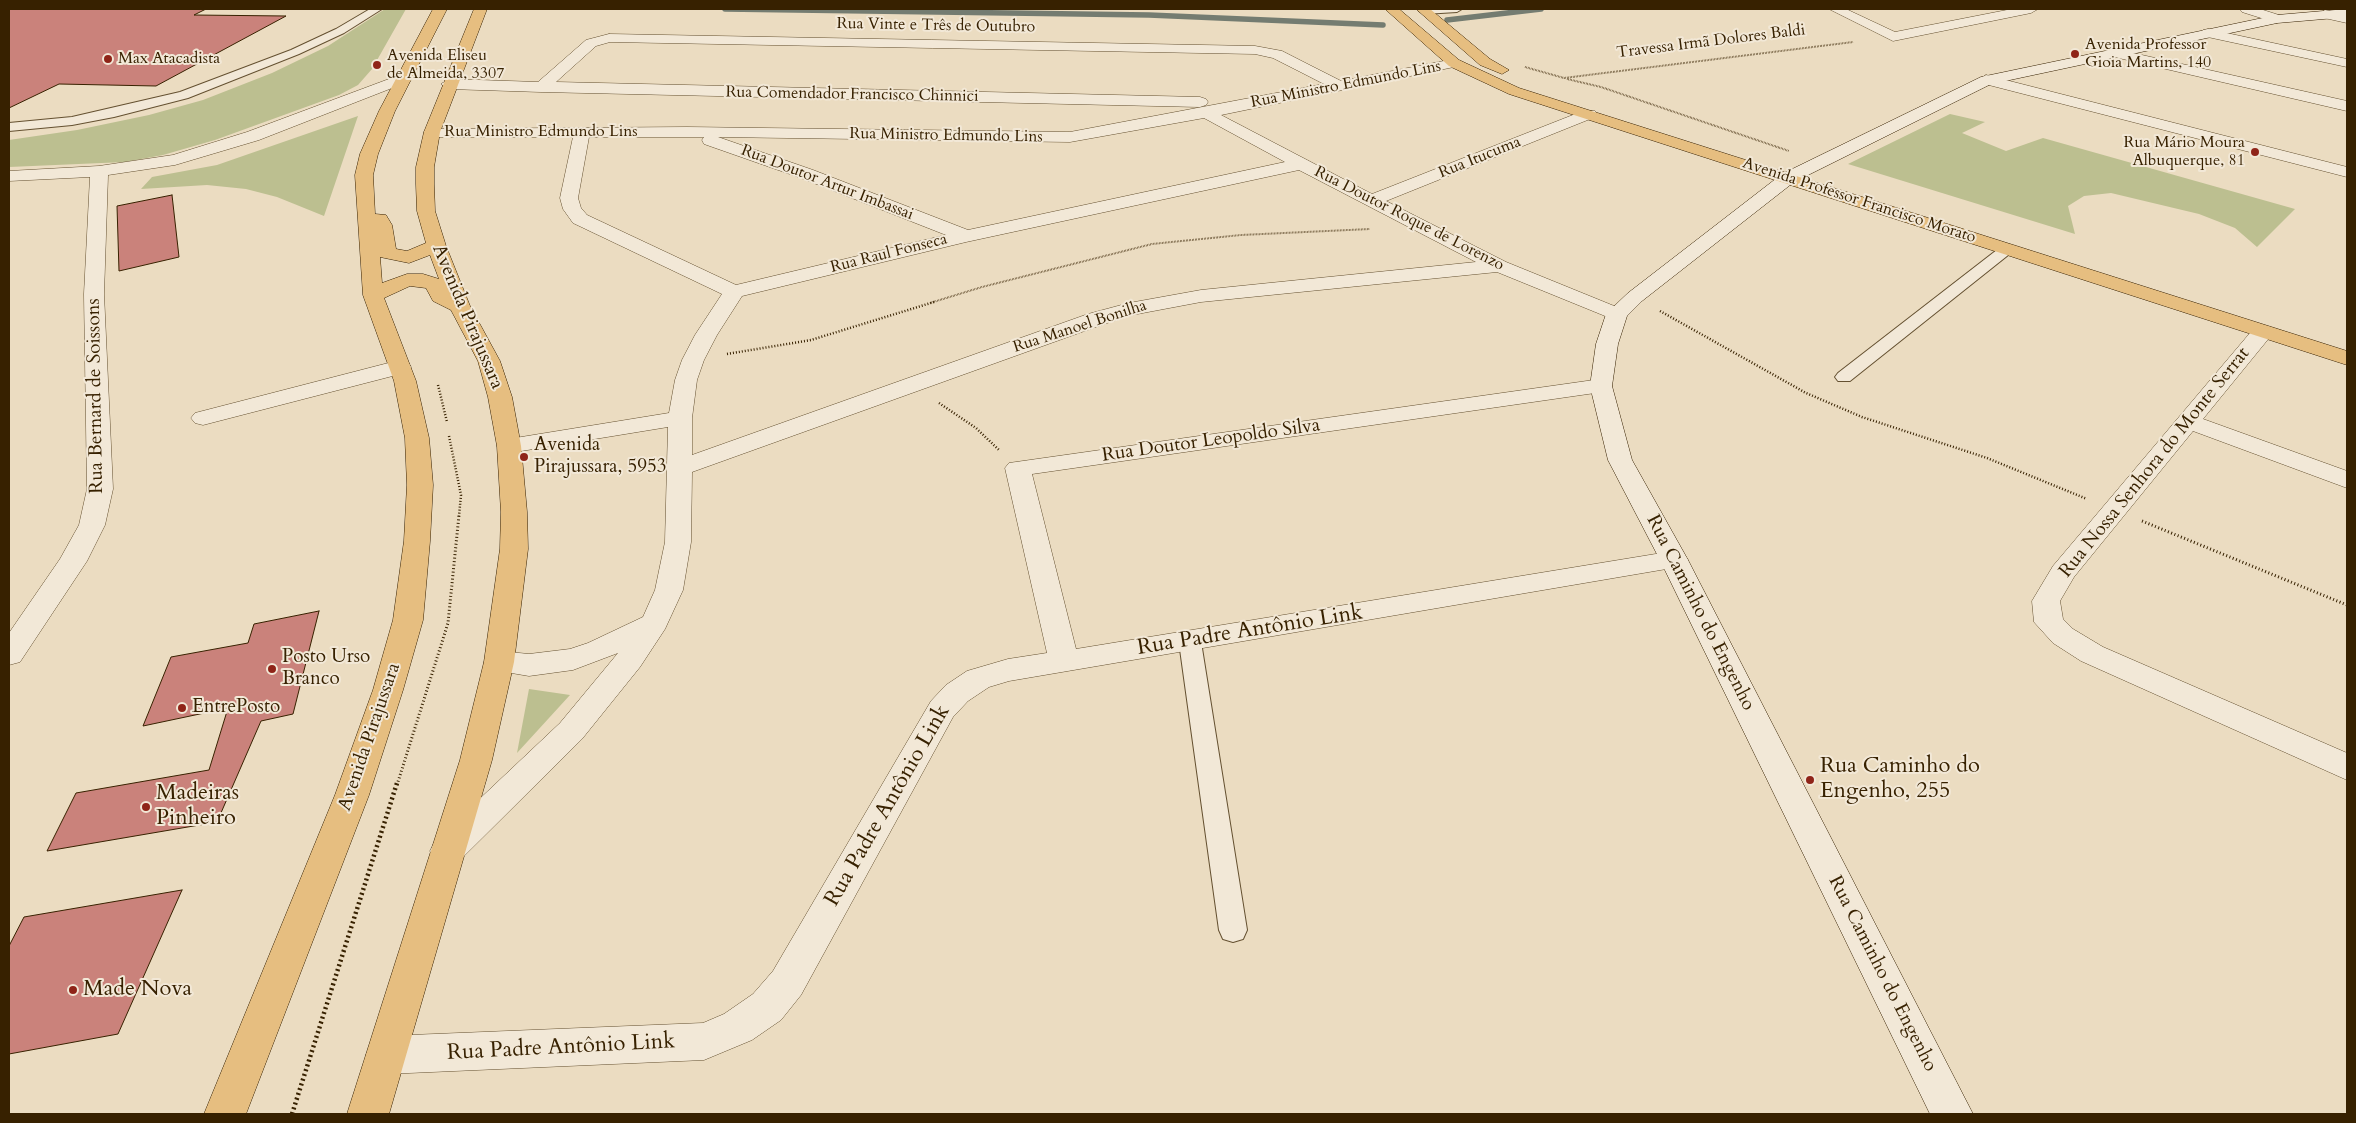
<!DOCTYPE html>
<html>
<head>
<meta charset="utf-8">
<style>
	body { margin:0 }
	#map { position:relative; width:2356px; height:1123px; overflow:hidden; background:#ebdcc1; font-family:Cardo,serif }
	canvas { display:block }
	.frame { position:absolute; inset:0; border:10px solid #372100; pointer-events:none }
</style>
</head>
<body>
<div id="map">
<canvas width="2356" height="1123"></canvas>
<div class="frame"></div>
</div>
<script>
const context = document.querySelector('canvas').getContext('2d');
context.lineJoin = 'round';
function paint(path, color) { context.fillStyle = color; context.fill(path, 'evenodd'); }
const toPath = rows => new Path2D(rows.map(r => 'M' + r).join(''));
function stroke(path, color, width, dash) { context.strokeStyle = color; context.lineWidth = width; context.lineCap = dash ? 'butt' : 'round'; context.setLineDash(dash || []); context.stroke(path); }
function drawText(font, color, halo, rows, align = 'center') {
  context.font = font + ' Cardo,serif'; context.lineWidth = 4; context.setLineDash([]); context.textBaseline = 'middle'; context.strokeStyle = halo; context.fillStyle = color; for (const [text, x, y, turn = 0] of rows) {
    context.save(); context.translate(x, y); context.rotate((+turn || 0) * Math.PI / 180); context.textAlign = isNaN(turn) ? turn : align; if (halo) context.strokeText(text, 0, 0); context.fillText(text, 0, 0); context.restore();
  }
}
paint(toPath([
	[385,9,406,9,372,69,358,85,339,95,215,140,163,155,125,162,9,167,9,140,77,130,149,115,203,100,272,73,328,46],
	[1950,114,1985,122,1962,133,2006,151,2043,138,2295,209,2257,247,2235,228,2199,214,2111,193,2084,196,2068,206,2075,234,1848,164],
	[358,116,324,216,277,197,246,189,207,185,141,189,152,177,217,165],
	[529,689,570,695,517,753]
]), '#bcbf90');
stroke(toPath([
	[725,9,1149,15,1383,25],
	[1447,20,1541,9]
]), '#747c71', 5.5);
const building = toPath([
	[9,9,206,9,194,15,286,16,156,86,59,84,9,108,9,9],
	[172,195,179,257,119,271,117,206,172,195],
	[319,611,293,714,261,721,217,822,47,851,76,793,209,770,228,708,143,726,171,657,248,643,254,624,319,611],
	[182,890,118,1034,9,1054,9,946,24,917,182,890]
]);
paint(building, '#ca827b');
stroke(building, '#372100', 1);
const lane = toPath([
	[370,9,382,9,344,33,299,54,188,98,114,117,72,125,9,131,9,123,72,117,180,92,291,50,336,29,370,9],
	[1421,9,1462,9,1457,12,1424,14,1419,11,1421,9],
	[2007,244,2012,246,2015,249,2012,252,1850,381,1838,381,1835,377,1838,373,2002,246,2007,244],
	[1190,634,1198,636,1201,642,1247,930,1243,939,1233,942,1223,939,1219,930,1179,642,1182,636,1190,634]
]);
const street = toPath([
	[1829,9,1846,9,1895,32,2012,9,2038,9,2031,13,1893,41,1829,9],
	[2240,9,2260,9,2282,16,2284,19,2277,23,2242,12,2240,9],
	[2325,10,2347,15,2347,23,2320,17,2318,14,2325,10],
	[2208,29,2347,59,2347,67,2203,36,2201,33,2203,30,2208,29],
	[609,34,1255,46,1282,51,1341,81,1454,59,1459,60,1461,63,1459,66,1454,67,1221,115,1372,194,1583,111,1595,111,1597,114,1595,117,1386,201,1506,262,1624,310,1628,314,1624,318,1617,320,1610,318,1497,272,1201,302,1132,315,1104,324,692,472,691,542,683,590,665,629,640,667,582,739,459,861,447,865,435,861,430,851,435,841,560,723,618,653,573,670,529,676,488,669,484,662,488,655,499,651,529,654,570,649,588,643,643,617,655,590,665,542,668,427,509,453,500,451,497,446,500,441,509,439,669,413,675,380,682,360,695,335,722,294,573,223,563,209,560,198,573,137,432,137,426,135,424,132,426,129,687,127,1070,132,1324,84,1273,58,1255,54,610,42,596,46,556,82,1200,97,1206,99,1208,102,1206,105,1200,107,541,92,449,89,441,84,449,79,538,82,586,40,609,34],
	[1204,118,1285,162,968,230,813,170,718,137,1070,142,1204,118],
	[589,137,704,137,702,140,704,144,801,178,946,235,736,285,587,215,581,208,578,198,589,137],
	[1299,170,1476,262,1201,290,1129,303,1088,314,692,455,692,418,697,380,704,360,717,335,742,296,966,242,1299,170],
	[2115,49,2347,101,2347,111,2110,56,2108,53,2110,50,2115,49],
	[405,73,413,78,410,81,259,140,175,165,108,175,104,294,113,489,105,525,87,561,20,662,9,665,9,633,60,559,79,525,87,489,84,294,90,177,9,181,9,171,99,166,173,155,247,132,405,73],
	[1986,75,2347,167,2347,177,1981,83,1978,80,1986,75],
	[2263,326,2271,327,2274,332,2203,419,2347,471,2347,488,2193,431,2074,577,2060,601,2063,619,2073,629,2103,647,2347,753,2347,780,2081,661,2053,643,2034,622,2032,601,2053,566,2255,327,2263,326],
	[400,360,408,362,411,367,408,372,203,425,195,423,191,418,195,413,400,360],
	[1601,379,1609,381,1612,386,1609,391,1032,474,1076,649,1674,551,1684,554,1688,560,1684,566,1009,681,989,687,968,701,953,717,801,995,781,1020,752,1040,704,1060,386,1074,372,1068,366,1055,372,1042,386,1036,703,1023,724,1014,753,994,773,971,931,701,946,685,967,671,1008,659,1047,653,1005,468,1009,463,1601,379]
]);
const secondary = toPath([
	[2347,9,2347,17,2277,23,1991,84,1794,182,1642,301,1627,316,1618,344,1612,386,1632,460,1688,560,1973,1114,1930,1114,1660,560,1608,460,1590,386,1596,344,1606,314,1628,293,1782,174,1981,77,2277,15,2347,9]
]);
const primary = toPath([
	[433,9,447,9,395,111,378,154,373,175,375,214,386,215,392,225,396,249,407,251,426,243,417,211,416,184,416,167,424,132,474,9,487,9,440,132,434,167,434,184,435,211,446,246,470,306,500,361,512,397,521,446,527,512,528,549,514,662,492,760,389,1114,347,1114,460,760,484,662,500,549,501,512,497,446,488,397,478,361,451,310,433,301,426,288,410,286,384,298,416,381,429,438,433,485,430,541,423,620,403,690,369,795,246,1114,204,1114,335,795,373,690,393,620,404,541,407,485,405,438,394,381,363,295,355,175,360,154,379,111,433,9],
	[430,255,439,279,423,274,407,274,382,283,380,257,409,263,430,255]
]);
const highway = toPath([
	[1385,9,1399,9,1459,60,1519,88,2347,351,2347,365,1509,94,1449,66,1385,9],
	[1416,9,1430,9,1490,59,1509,70,1502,74,1480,65,1416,9]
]);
stroke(lane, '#645030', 2);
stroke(street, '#645030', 1);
stroke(secondary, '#372100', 1);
stroke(primary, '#372100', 1);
stroke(highway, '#372100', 1);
stroke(toPath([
	[1525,67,1564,78,1853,42],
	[1567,79,1601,87,1789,151],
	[930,303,982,287,1152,244,1241,235,1370,229]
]), '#372100', 2, [0.5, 1]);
stroke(toPath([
	[1660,311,1806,393,1862,417,1987,458,2087,499],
	[727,354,811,340,934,302],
	[438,385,447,422],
	[939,403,976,428,999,450],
	[449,436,461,495,459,516]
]), '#372100', 2.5, [1, 2]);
stroke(toPath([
	[2142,521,2347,605],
	[397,785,448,623,459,515]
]), '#372100', 3, [1, 2.5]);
stroke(toPath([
	[292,1114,397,783]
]), '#372100', 4.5, [2, 3]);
paint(lane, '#f2e8d7');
paint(street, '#f2e8d7');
paint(secondary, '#f2e8d7');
paint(primary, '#e6be80');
paint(highway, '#e6be80');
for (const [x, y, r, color] of [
	[2075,54,5,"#8f2418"],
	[108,59,5,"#8f2418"],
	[377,65,5,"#8f2418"],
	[2255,152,5,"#8f2418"],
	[524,457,5,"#8f2418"],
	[272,669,5,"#8f2418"],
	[182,708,5,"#8f2418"],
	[1810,780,5,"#8f2418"],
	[146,807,5,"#8f2418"],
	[73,990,5,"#8f2418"]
]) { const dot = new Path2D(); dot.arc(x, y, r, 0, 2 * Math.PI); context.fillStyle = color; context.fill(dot); stroke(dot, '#f2e8d7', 2); }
drawText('16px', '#372100', '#f2e8d7', [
	["Rua Vinte e Três de Outubro",936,26,1],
	["Travessa Irmã Dolores Baldi",1711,42,-7],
	["Rua Ministro Edmundo Lins",1346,85,-11],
	["Rua Comendador Francisco Chinnici",852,95,1],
	["Rua Ministro Edmundo Lins",541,132],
	["Rua Ministro Edmundo Lins",946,136,1],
	["Rua Itucuma",1480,158,-22],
	["Rua Doutor Artur Imbassai",827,183,21],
	["Avenida Professor Francisco Morato",1859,201,18],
	["Rua Doutor Roque de Lorenzo",1409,219,27],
	["Rua Raul Fonseca",889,254,-14],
	["Rua Manoel Bonilha",1080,327,-18]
]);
drawText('16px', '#372100', '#f2e8d7', [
	["Avenida Professor",2085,45],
	["Gioia Martins, 140",2085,63],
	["Avenida Eliseu",387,56],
	["de Almeida, 3307",387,74],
	["Max Atacadista",118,59],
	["Rua Mário Moura",2245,143,"right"],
	["Albuquerque, 81",2245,161,"right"]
], 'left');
drawText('19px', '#372100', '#f2e8d7', [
	["Avenida Pirajussara",467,317,67],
	["Rua Bernard de Soissons",96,396,-91],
	["Rua Doutor Leopoldo Silva",1211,441,-8],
	["Rua Nossa Senhora do Monte Serrat",2155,463,-51],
	["Rua Caminho do Engenho",1700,613,63],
	["Avenida Pirajussara",370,737,-71],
	["Rua Caminho do Engenho",1882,974,63]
]);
drawText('19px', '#372100', '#f2e8d7', [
	["Avenida",534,446],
	["Pirajussara, 5953",534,468],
	["Posto Urso",282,658],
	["Branco",282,680],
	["EntrePosto",192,708]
], 'left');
drawText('22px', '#372100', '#f2e8d7', [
	["Rua Padre Antônio Link",1250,631,-9],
	["Rua Padre Antônio Link",888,806,-60],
	["Rua Padre Antônio Link",561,1048,-3]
]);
drawText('22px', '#372100', '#f2e8d7', [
	["Rua Caminho do",1820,767],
	["Engenho, 255",1820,792],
	["Madeiras",156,794],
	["Pinheiro",156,819],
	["Made Nova",83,990]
], 'left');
</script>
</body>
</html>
